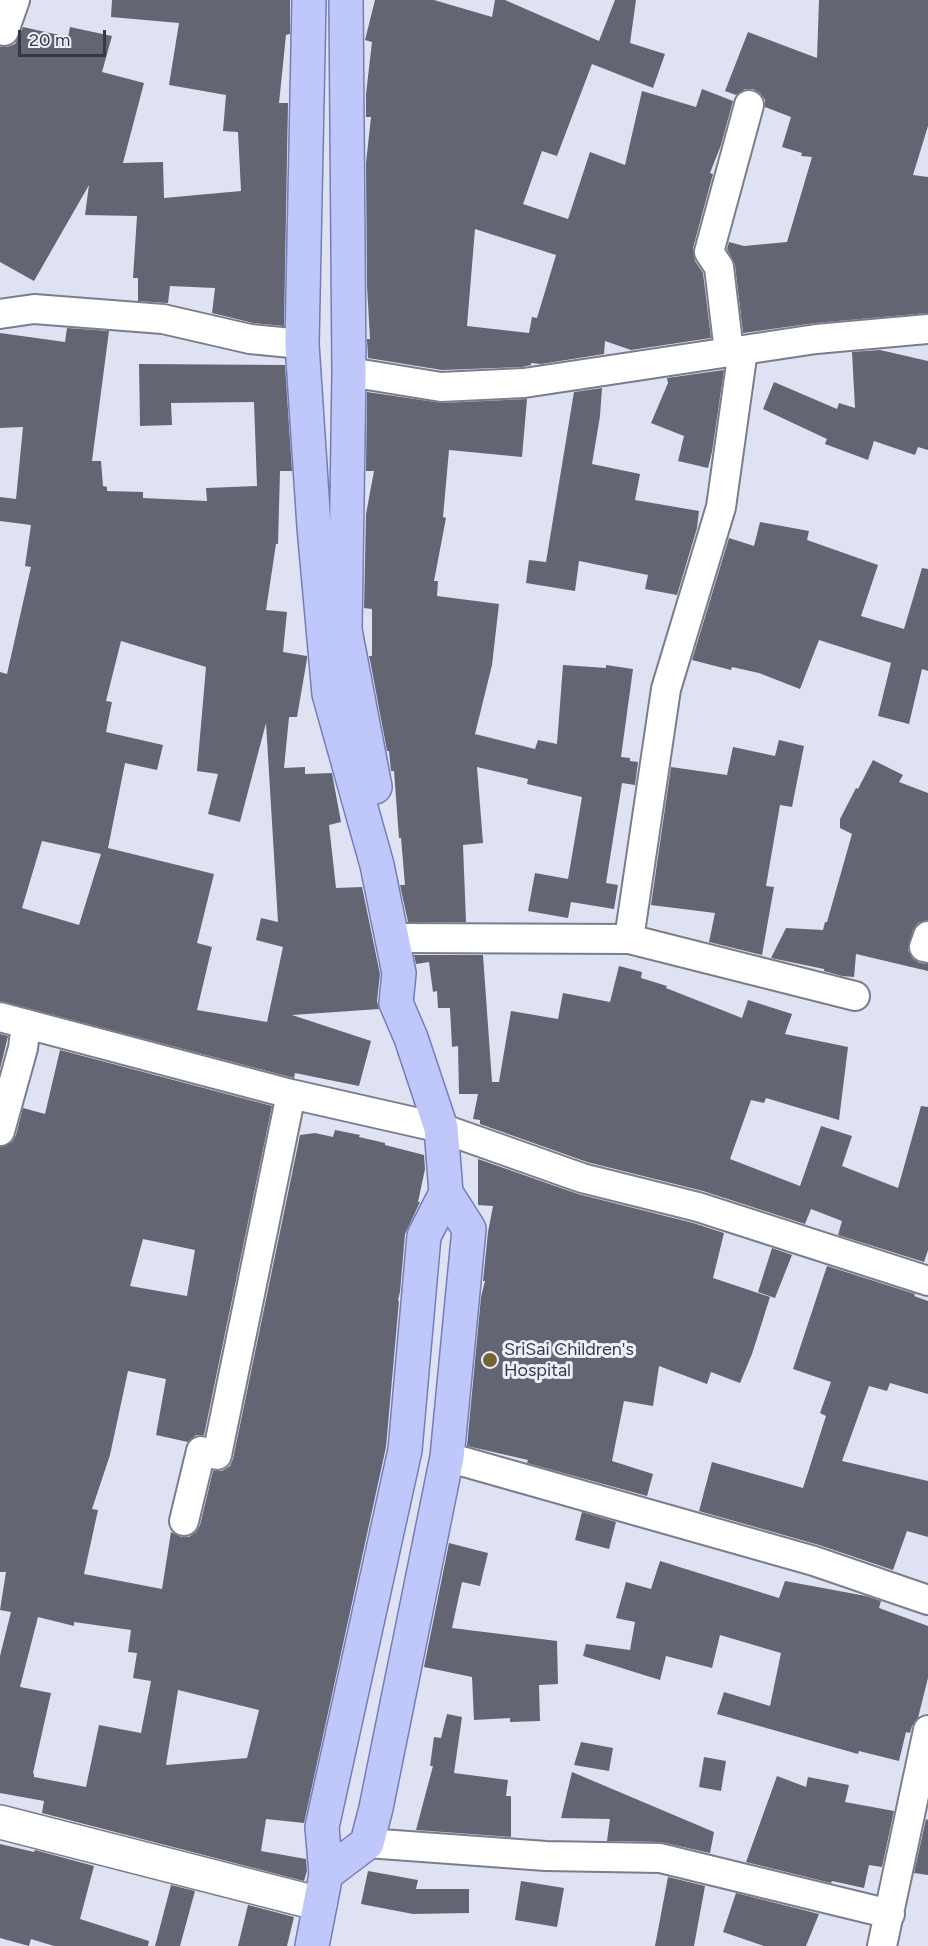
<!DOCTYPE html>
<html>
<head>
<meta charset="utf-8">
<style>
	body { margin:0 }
	#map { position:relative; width:928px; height:1946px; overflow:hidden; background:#dfe2f2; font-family:Figtree,sans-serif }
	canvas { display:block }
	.scale { position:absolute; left:18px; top:30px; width:88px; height:27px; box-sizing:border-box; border:3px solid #38393f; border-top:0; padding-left:8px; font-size:18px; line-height:21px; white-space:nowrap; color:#38393f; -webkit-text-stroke:4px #edf0fc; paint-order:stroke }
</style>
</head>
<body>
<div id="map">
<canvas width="928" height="1946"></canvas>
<div class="scale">20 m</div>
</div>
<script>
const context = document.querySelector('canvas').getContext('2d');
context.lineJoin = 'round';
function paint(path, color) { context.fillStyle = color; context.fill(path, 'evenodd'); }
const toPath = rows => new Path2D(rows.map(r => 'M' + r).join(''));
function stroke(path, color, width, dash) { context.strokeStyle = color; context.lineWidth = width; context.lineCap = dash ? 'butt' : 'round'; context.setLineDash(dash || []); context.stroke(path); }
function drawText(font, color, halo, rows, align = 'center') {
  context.font = font + ' Figtree,sans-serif'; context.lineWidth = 6; context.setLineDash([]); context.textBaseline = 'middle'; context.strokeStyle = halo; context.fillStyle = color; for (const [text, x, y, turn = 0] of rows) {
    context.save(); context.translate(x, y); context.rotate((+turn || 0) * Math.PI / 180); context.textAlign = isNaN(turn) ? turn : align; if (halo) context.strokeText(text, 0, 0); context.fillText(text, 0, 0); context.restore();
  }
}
paint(toPath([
	[112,0,290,0,290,34,286,35,279,103,288,103,284,326,253,323,212,313,215,288,170,286,168,303,138,301,138,278,133,278,137,216,85,215,89,185,34,281,0,262,0,47,7,47,15,44,23,27,68,37,70,27,112,36,102,72,144,83,123,163,163,162,164,198,241,191,238,132,223,131,226,95,169,85,179,23,111,17],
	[375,0,434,0,492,17,495,0,505,0,599,41,615,0,636,0,630,43,665,54,653,88,592,64,557,156,542,151,523,204,568,219,590,152,625,165,642,91,696,107,702,89,733,101,721,145,710,173,713,174,693,248,695,261,703,273,711,338,631,350,605,341,604,354,541,364,531,363,531,365,522,367,442,370,368,358,367,339,370,339,367,286,366,163,371,117,366,117,366,94,372,42,365,40],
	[475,229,556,255,537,318,532,317,529,333,467,326],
	[819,0,928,0,928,126,913,175,928,177,928,313,815,323,743,333,735,265,727,249,729,242,744,246,787,242,812,157,801,156,802,153,782,147,791,117,765,107,765,100,760,93,753,89,745,89,736,95,725,91,748,32,817,58],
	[67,328,109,331,92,461,101,461,103,486,107,487,107,491,143,492,143,498,207,501,206,488,257,486,254,402,171,403,172,425,140,426,139,364,285,365,292,471,280,471,278,544,276,544,266,610,287,612,283,652,307,656,307,659,297,717,289,717,284,768,305,767,305,774,332,773,341,822,329,825,336,888,362,887,380,974,377,1001,379,1009,292,1015,371,1041,359,1086,295,1073,294,1078,0,1001,0,672,7,674,31,567,25,566,31,525,0,521,0,497,16,499,23,427,0,428,0,333,65,342],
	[121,641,206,667,197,771,218,774,208,814,240,822,266,723,278,922,261,918,256,940,283,947,267,1022,197,1010,212,947,197,943,214,874,108,848,125,763,157,770,163,745,106,732,112,702,106,701],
	[42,841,101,854,79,925,22,908],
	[880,350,928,361,928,450,918,447,915,455,874,441,868,460,825,444,827,439,763,409,774,382,837,409,839,403,855,408,852,352],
	[724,370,712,452,708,468,678,461,684,436,651,423,668,383,667,378],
	[602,388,600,416,592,464,640,474,635,500,699,511,697,528,677,595,645,589,648,575,579,561,575,591,526,583,529,560,546,562,574,392],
	[367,392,442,403,527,399,522,457,449,450,443,517,446,518,434,581,438,581,437,596,499,604,492,665,475,734,535,749,538,740,557,744,563,665,606,668,606,665,633,669,621,757,630,758,630,761,638,762,635,785,622,783,606,883,618,885,614,909,571,902,568,918,528,911,535,873,568,879,582,797,527,784,528,779,477,767,483,843,463,845,466,922,408,922,400,885,405,885,401,838,399,838,394,771,391,771,389,751,387,751,370,660,369,656,372,656,372,609,364,608,366,514,374,471,366,471],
	[760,522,809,531,807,540,878,565,861,616,904,629,922,568,928,569,928,671,922,669,909,724,878,716,891,663,819,640,800,689,759,673,732,667,731,670,692,660,729,538,754,546],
	[779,740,804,746,792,807,780,805,766,886,774,887,762,955,709,942,715,913,651,905,671,767,727,775,733,747,775,756],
	[873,760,903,775,899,782,928,793,928,920,918,923,913,930,908,950,913,959,920,963,928,964,928,971,856,954,854,977,842,976,824,971,824,969,771,958,786,928,823,930,825,922,827,922,852,834,840,828,840,819,856,788,858,789],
	[414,955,483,955,492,1082,499,1082,511,1011,558,1019,563,993,610,1002,619,966,642,972,641,978,667,986,666,988,742,1018,748,1000,792,1014,785,1034,848,1047,839,1120,766,1098,764,1103,751,1100,730,1159,800,1186,821,1126,852,1136,842,1166,898,1188,921,1106,928,1107,928,1250,924,1262,838,1235,842,1221,811,1209,805,1224,703,1191,587,1162,480,1124,480,1120,473,1119,478,1094,459,1094,458,1046,452,1047,450,1008,438,1008,437,991,433,992,429,962,416,964],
	[0,1034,8,1036,0,1069],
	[60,1050,272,1106,204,1435,196,1435,188,1442,156,1435,166,1379,128,1371,110,1455,92,1509,98,1510,84,1574,162,1589,171,1532,181,1537,189,1537,196,1532,200,1525,213,1471,222,1471,230,1466,233,1459,300,1135,315,1133,333,1137,335,1130,360,1135,359,1137,385,1143,385,1145,424,1155,425,1169,418,1202,420,1202,405,1234,400,1292,398,1300,399,1301,386,1447,304,1823,266,1819,261,1851,306,1859,307,1871,304,1881,42,1813,44,1801,0,1793,0,1656,11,1612,0,1610,6,1572,0,1572,0,1147,12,1142,16,1135,23,1108,45,1114],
	[143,1239,195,1250,187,1296,130,1286],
	[38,1617,74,1626,74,1622,131,1630,128,1652,137,1653,133,1678,151,1681,141,1733,99,1725,86,1787,34,1777,34,1774,33,1773,51,1693,20,1687],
	[178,1690,259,1710,247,1758,166,1765],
	[478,1159,578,1194,693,1223,724,1233,713,1278,770,1297,752,1354,740,1383,711,1372,707,1384,659,1366,653,1406,624,1401,612,1461,653,1474,647,1496,527,1463,528,1460,467,1446,481,1297,485,1281,483,1281,488,1232,493,1206,478,1205],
	[772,1248,792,1255,775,1298,758,1292],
	[827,1266,915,1294,914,1296,928,1301,928,1394,890,1383,887,1391,869,1386,842,1461,928,1481,928,1537,907,1531,893,1570,819,1545,699,1511,712,1462,803,1488,826,1416,820,1413,831,1382,793,1369],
	[582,1512,616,1522,609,1549,575,1540],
	[449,1543,488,1553,480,1586,462,1582,452,1628,557,1641,558,1684,539,1685,540,1721,510,1722,510,1718,474,1720,472,1677,424,1667],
	[660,1561,779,1598,785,1581,866,1596,881,1601,879,1608,928,1626,928,1678,918,1718,912,1726,910,1733,906,1732,899,1761,859,1751,858,1754,717,1714,724,1692,770,1706,781,1653,720,1635,712,1668,666,1656,660,1680,583,1656,586,1644,630,1650,635,1622,616,1618,626,1582,651,1589],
	[447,1714,462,1717,454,1773,508,1780,506,1796,511,1796,511,1837,416,1830,433,1766,430,1766,434,1737,441,1738],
	[581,1742,613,1748,609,1771,574,1765],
	[704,1757,726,1761,721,1791,699,1787],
	[572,1772,714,1832,710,1853,661,1842,607,1841,610,1819,561,1818],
	[777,1776,806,1787,808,1777,849,1785,845,1802,894,1811,882,1867,869,1865,864,1888,832,1881,831,1883,746,1862],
	[926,1819,928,1820,928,1875,914,1873],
	[0,1844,34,1852,35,1850,94,1866,80,1919,149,1941,148,1946,54,1946,31,1939,29,1946,0,1938],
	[368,1871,418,1880,416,1889,469,1889,469,1913,413,1914,361,1904],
	[668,1877,705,1886,694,1946,655,1946],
	[521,1881,564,1888,557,1927,515,1920],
	[171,1885,195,1891,180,1946,155,1946],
	[736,1893,819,1914,806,1946,764,1946,723,1932],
	[248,1905,294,1917,287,1946,238,1946]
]), '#636573');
const street = toPath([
	[0,30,4,31,15,0],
	[0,314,34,309,163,319,250,339,302,344],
	[743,350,721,507,666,689,629,939,855,996],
	[729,352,719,267,709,252,749,105],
	[349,372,441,387,524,383,816,339,928,329],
	[928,936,924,947,928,948],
	[405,938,629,939],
	[0,1017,291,1094,441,1128,582,1178,698,1207,928,1281],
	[0,1131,23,1048,26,1024],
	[447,1457,814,1561,928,1600],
	[184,1521,201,1451,217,1455,291,1094],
	[367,1843,546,1856,660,1858,890,1914],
	[882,1946,928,1730]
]);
const secondary = toPath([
	[0,1822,320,1904]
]);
const primary = toPath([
	[309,0,302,344,314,527,329,694,377,865,399,973,396,1003,411,1038,441,1128,446,1193,469,1229,447,1457,376,1808,367,1843,326,1874],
	[346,0,349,372,345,630,375,787],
	[312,1946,326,1874,322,1827,405,1450,424,1236,446,1193]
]);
stroke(street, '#7a7d8b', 32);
stroke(secondary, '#7a7d8b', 36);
stroke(primary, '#747db7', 36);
stroke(street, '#fff', 28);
stroke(secondary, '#fff', 33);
stroke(primary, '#bfc7fb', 33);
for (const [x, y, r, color] of [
	[490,1360,8,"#716532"]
]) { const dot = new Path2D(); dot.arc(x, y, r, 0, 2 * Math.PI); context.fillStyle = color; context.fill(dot); stroke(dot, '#edf0fc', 2); }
drawText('18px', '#38393f', '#edf0fc', [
	["SriSai Children's",504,1350],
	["Hospital",504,1371]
], 'left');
</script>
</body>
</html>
